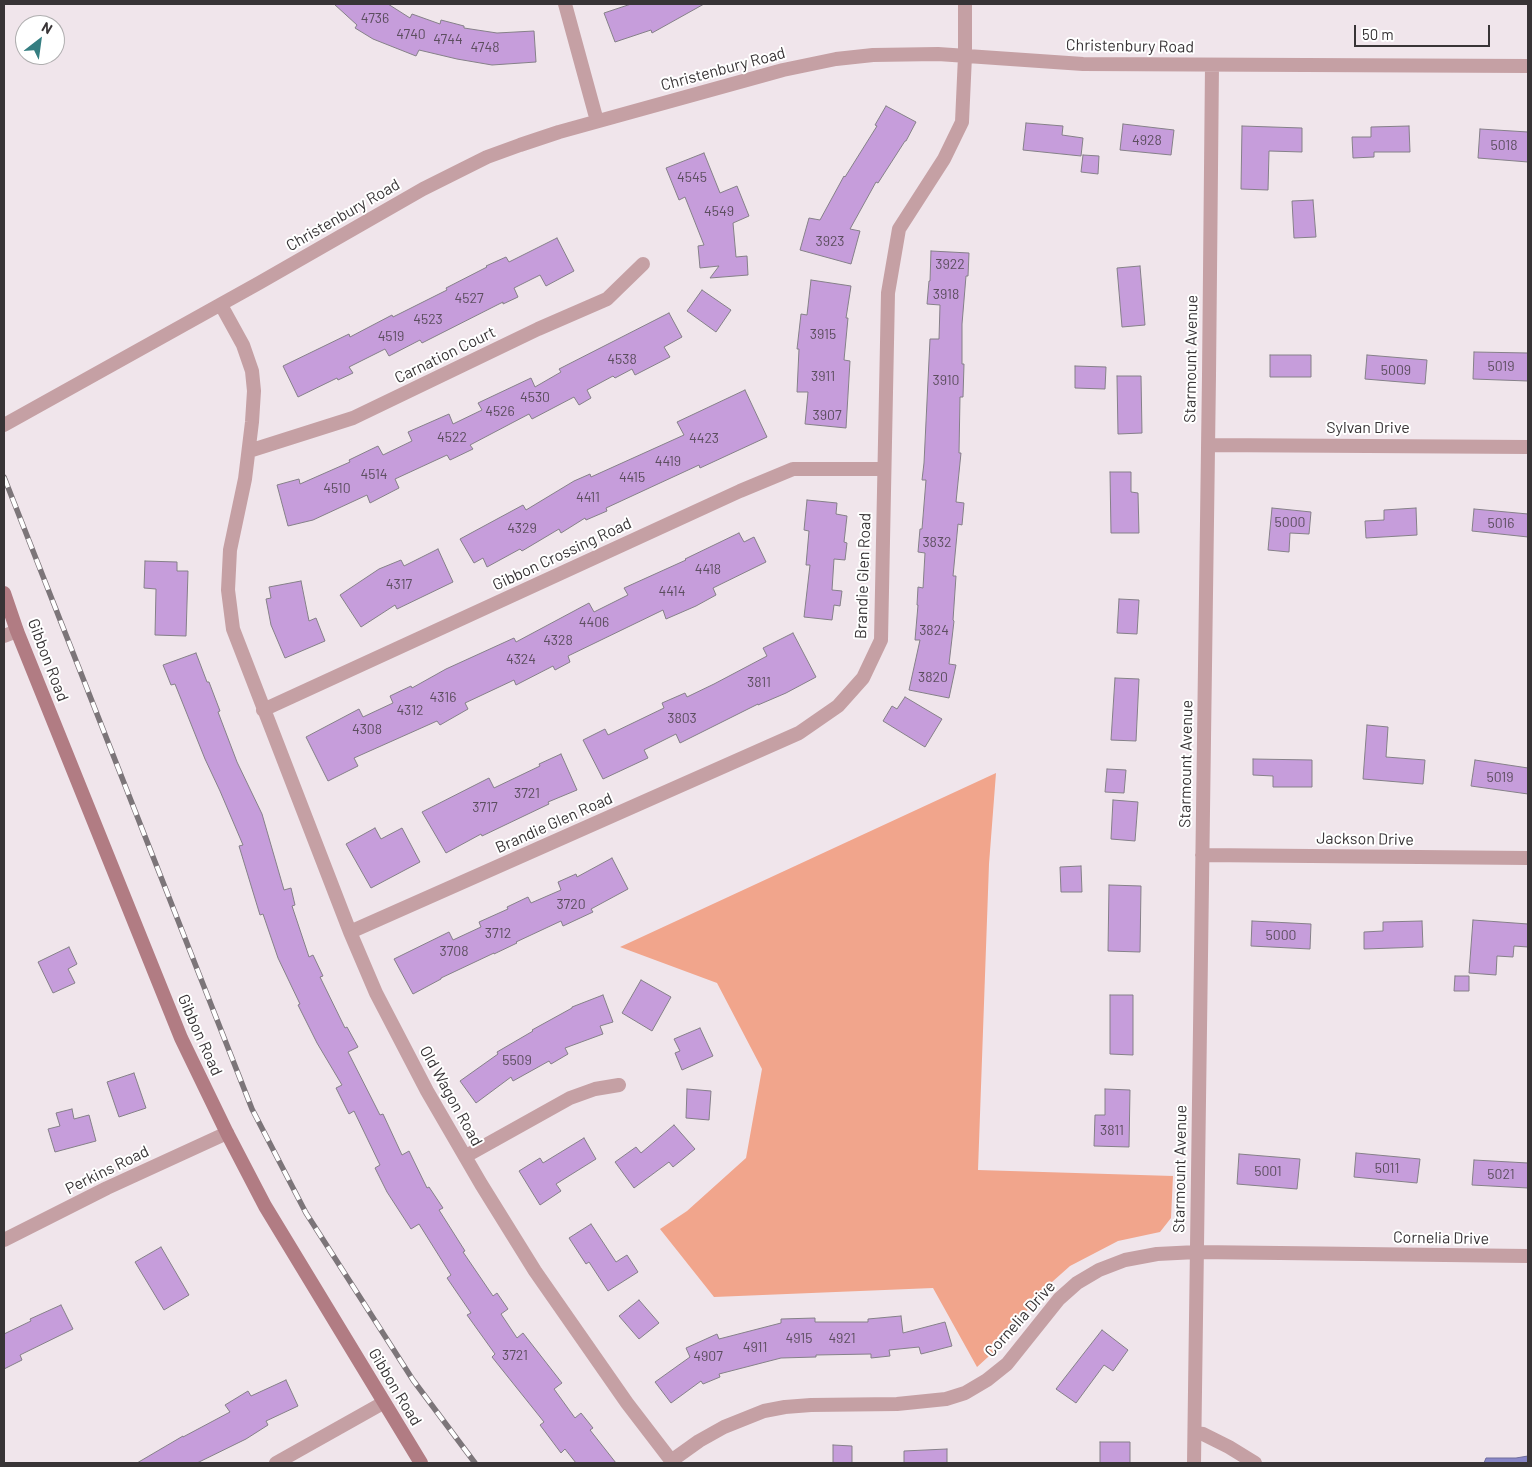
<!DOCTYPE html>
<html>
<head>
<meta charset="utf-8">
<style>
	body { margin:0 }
	#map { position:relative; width:1532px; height:1467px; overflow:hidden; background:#f0e5eb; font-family:Barlow,sans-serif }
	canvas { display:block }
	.frame { position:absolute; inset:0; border:5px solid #383436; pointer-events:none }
	.north { position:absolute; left:15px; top:15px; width:50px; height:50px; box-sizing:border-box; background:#fff; border:1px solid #afaeaf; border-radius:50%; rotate:30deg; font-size:14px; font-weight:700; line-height:20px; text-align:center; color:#383436 }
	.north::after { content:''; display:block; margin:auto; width:18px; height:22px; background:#357e81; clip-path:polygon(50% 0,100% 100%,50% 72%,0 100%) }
	.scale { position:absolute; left:1354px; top:25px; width:136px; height:22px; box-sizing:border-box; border:2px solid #383436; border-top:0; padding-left:6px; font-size:15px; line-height:18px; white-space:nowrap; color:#383436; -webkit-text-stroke:4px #fff; paint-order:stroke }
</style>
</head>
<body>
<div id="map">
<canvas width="1532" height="1467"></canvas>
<div class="frame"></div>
<div class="north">N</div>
<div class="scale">50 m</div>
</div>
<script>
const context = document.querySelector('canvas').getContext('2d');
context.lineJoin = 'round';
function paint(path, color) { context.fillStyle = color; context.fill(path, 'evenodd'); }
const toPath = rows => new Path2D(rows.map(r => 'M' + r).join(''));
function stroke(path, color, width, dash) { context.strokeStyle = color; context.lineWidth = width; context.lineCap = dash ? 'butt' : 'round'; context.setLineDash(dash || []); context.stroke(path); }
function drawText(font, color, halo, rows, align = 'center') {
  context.font = font + ' Barlow,sans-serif'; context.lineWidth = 4; context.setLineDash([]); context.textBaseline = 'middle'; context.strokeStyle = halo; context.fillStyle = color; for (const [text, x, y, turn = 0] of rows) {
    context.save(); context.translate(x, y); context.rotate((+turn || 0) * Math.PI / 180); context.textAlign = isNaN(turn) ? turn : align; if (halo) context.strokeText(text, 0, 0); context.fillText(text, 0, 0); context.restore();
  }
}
paint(toPath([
	[996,773,989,864,978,1170,1173,1176,1171,1218,1160,1232,1118,1241,1070,1266,1043,1290,998,1348,977,1367,933,1288,714,1297,660,1229,687,1211,746,1158,762,1069,717,983,620,947]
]), '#f1a58c');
const water = toPath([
	[1528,1456,1528,1463,1484,1463,1486,1458,1516,1458,1528,1456]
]);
paint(water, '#8987c8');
stroke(water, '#716e9c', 1);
const building = toPath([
	[334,4,388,4,410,18,412,14,440,24,441,20,464,26,464,28,497,33,534,31,536,62,492,65,457,59,419,50,416,56,373,39,355,28,357,25,334,4],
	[631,4,704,4,652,33,651,30,615,42,604,13,631,4],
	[886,106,916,122,906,141,905,141,878,183,876,182,850,229,860,231,851,264,800,250,809,218,820,220,844,176,845,177,877,126,875,125,886,106],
	[1026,123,1063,126,1062,135,1083,138,1081,156,1023,150,1026,123],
	[1123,124,1174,130,1171,155,1120,150,1123,124],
	[1242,126,1302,128,1302,152,1269,151,1268,190,1241,189,1242,126],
	[1409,126,1410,152,1374,152,1374,157,1353,158,1352,137,1371,137,1371,127,1409,126],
	[1480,129,1528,132,1528,162,1478,158,1480,129],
	[704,153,720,193,737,186,749,216,733,223,736,257,747,256,748,275,710,278,719,266,700,268,698,246,704,245,685,197,679,200,666,168,704,153],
	[1083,155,1099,156,1098,174,1081,172,1083,155],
	[1313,200,1316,237,1294,238,1292,201,1313,200],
	[557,238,574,271,546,286,540,275,514,288,518,297,503,304,503,302,422,343,420,340,389,356,385,349,349,367,353,373,338,380,337,378,298,397,283,366,349,334,350,337,392,315,393,317,447,290,446,288,487,267,486,266,506,257,509,262,557,238],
	[931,251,969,253,968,276,966,276,962,324,962,364,964,364,963,397,960,397,959,453,961,453,956,502,964,503,962,525,958,524,953,576,956,576,953,620,954,621,949,664,956,665,949,698,909,690,920,640,915,640,918,605,917,605,918,587,923,588,925,553,918,552,920,529,922,529,926,480,922,480,924,463,930,339,939,339,940,305,927,304,929,281,930,281,931,251],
	[1140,266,1145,325,1122,327,1117,268,1140,266],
	[811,280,851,286,846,318,848,318,844,360,850,361,846,428,805,424,808,392,797,392,799,349,797,349,801,314,807,315,811,280],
	[702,290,731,310,716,332,687,311,702,290],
	[669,313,682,337,664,347,670,357,635,375,632,369,615,378,613,376,587,390,591,398,579,405,574,397,532,419,529,414,470,445,473,449,450,460,447,455,395,479,399,488,370,503,367,495,313,520,288,526,277,485,299,479,300,484,350,462,349,460,378,446,383,455,412,441,408,432,449,414,453,424,482,410,478,403,531,378,535,387,561,372,559,369,669,313],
	[1474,352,1528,353,1528,381,1473,379,1474,352],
	[1270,355,1311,355,1311,377,1270,377,1270,355],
	[1367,355,1427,360,1425,384,1365,379,1367,355],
	[1075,366,1106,367,1105,389,1075,388,1075,366],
	[1117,376,1141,376,1142,433,1118,434,1117,376],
	[745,390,767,437,700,468,699,465,660,483,606,508,607,511,586,520,585,518,561,533,559,529,522,551,520,549,487,567,483,558,474,563,460,539,523,505,526,510,574,481,590,474,591,477,684,435,677,422,745,390],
	[1110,472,1131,472,1131,492,1138,493,1139,533,1111,533,1110,472],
	[807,500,837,503,836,514,847,516,844,542,847,543,845,560,834,559,832,590,842,591,840,606,834,605,832,620,804,617,810,565,806,565,809,531,804,530,807,500],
	[1272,508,1311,512,1309,534,1290,533,1289,552,1268,550,1272,508],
	[1416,508,1417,535,1366,538,1365,521,1384,520,1384,510,1416,508],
	[1474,509,1528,514,1528,537,1472,531,1474,509],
	[739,533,744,542,754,537,766,562,713,588,716,595,696,606,666,619,663,610,568,656,570,662,555,670,553,666,516,685,514,680,465,703,468,709,440,725,437,721,354,758,358,766,328,781,306,737,359,709,363,717,393,703,390,696,411,686,412,688,446,669,514,638,516,642,589,603,594,612,628,595,624,588,686,560,685,559,739,533],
	[438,549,453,582,397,609,395,605,361,627,340,595,379,569,401,560,404,566,438,549],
	[145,561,177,562,177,571,188,571,186,636,155,635,156,589,144,588,145,561],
	[301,581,309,621,316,618,325,641,285,658,271,625,266,599,271,598,269,587,301,581],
	[1119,599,1139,600,1137,634,1117,633,1119,599],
	[793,633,816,677,786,693,758,705,758,704,680,743,676,734,644,750,648,758,603,779,583,740,605,729,608,735,664,708,662,703,685,693,687,697,714,684,767,656,763,648,793,633],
	[196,653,207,682,209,682,220,711,218,712,237,762,262,814,284,890,291,888,295,905,292,906,309,957,313,955,323,976,320,977,345,1028,347,1027,358,1047,348,1052,380,1115,383,1114,402,1155,409,1151,427,1188,429,1187,443,1208,439,1210,465,1251,463,1252,493,1296,497,1293,508,1309,501,1314,517,1338,523,1333,562,1383,554,1389,575,1418,581,1413,593,1428,590,1430,616,1463,576,1463,565,1449,561,1453,540,1425,544,1422,492,1357,495,1354,467,1315,471,1313,447,1278,451,1275,419,1224,411,1229,387,1192,375,1168,380,1165,354,1111,349,1114,336,1088,342,1085,317,1043,298,1005,300,1004,278,958,263,914,260,915,239,846,243,845,220,791,205,759,175,684,171,685,163,665,196,653],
	[1115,678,1139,679,1136,741,1111,740,1115,678],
	[905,697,942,719,925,747,883,721,892,706,897,709,905,697],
	[1367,725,1388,727,1386,757,1425,760,1423,784,1363,779,1367,725],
	[561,754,577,790,548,802,549,804,482,836,481,834,446,853,422,812,489,778,494,788,540,766,539,764,561,754],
	[1253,759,1312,760,1312,787,1273,787,1273,776,1253,775,1253,759],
	[1475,760,1528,768,1528,794,1471,786,1475,760],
	[1107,769,1126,770,1124,793,1105,792,1107,769],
	[1113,800,1138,802,1135,841,1111,839,1113,800],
	[375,828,381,839,402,828,420,862,371,888,346,844,375,828],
	[612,858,628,889,591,909,593,912,563,926,561,921,516,942,517,943,494,954,494,953,441,978,441,979,413,994,394,959,449,932,453,940,481,927,479,922,508,909,507,907,528,897,531,903,561,890,558,882,576,874,577,877,612,858],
	[1081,866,1082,892,1061,892,1060,867,1081,866],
	[1109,885,1141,886,1140,952,1108,951,1109,885],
	[1473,920,1528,924,1528,947,1514,946,1513,957,1497,956,1496,975,1469,973,1473,920],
	[1252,921,1311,924,1310,949,1251,946,1252,921],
	[1422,921,1423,947,1364,949,1364,932,1383,931,1383,922,1422,921],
	[69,947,77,964,68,969,75,983,53,993,38,962,69,947],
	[1455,976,1469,976,1469,991,1454,991,1455,976],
	[641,980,671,997,652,1031,622,1013,641,980],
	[603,995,613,1022,600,1026,603,1034,565,1048,568,1054,551,1064,549,1061,513,1081,511,1077,476,1103,460,1081,498,1054,497,1052,533,1031,532,1030,572,1008,572,1007,603,995],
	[1110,995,1133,995,1133,1055,1110,1054,1110,995],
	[700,1028,713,1056,682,1070,675,1053,680,1051,674,1039,700,1028],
	[134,1073,146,1108,119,1117,107,1082,134,1073],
	[687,1089,711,1091,709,1120,686,1118,687,1089],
	[1105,1089,1130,1090,1129,1147,1094,1146,1095,1115,1105,1115,1105,1089],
	[72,1109,74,1119,89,1115,96,1141,55,1152,48,1129,60,1126,56,1113,72,1109],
	[674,1125,695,1149,673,1167,669,1162,634,1188,615,1162,636,1147,641,1153,674,1125],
	[584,1138,596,1159,556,1184,561,1191,540,1205,519,1171,540,1158,543,1163,584,1138],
	[1356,1153,1420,1159,1417,1183,1354,1177,1356,1153],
	[1239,1154,1300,1159,1297,1189,1237,1184,1239,1154],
	[1474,1160,1528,1163,1528,1188,1472,1185,1474,1160],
	[591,1224,616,1262,627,1255,638,1272,608,1291,589,1262,586,1264,569,1238,591,1224],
	[161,1247,189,1295,164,1310,135,1262,161,1247],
	[639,1300,659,1323,639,1339,619,1316,639,1300],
	[61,1305,73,1329,20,1355,22,1360,4,1369,4,1334,31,1321,30,1319,61,1305],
	[901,1316,903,1333,945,1322,952,1346,921,1354,919,1347,889,1350,890,1356,871,1358,871,1354,816,1355,816,1357,781,1358,719,1374,720,1377,703,1384,701,1381,671,1403,655,1382,690,1357,686,1348,717,1334,719,1339,781,1323,781,1319,815,1318,815,1322,868,1322,868,1319,901,1316],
	[1102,1330,1128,1350,1113,1371,1104,1365,1076,1403,1056,1389,1102,1330],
	[286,1380,298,1406,266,1421,268,1425,246,1439,197,1463,137,1463,183,1436,183,1437,230,1412,225,1405,248,1391,251,1396,286,1380],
	[1100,1442,1130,1442,1130,1463,1100,1463,1100,1442],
	[833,1445,852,1446,852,1463,833,1463,833,1445],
	[947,1449,947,1463,904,1463,904,1451,947,1449]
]);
paint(building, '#c69ddb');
stroke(building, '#858088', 1);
stroke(toPath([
	[565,4,597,121],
	[221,305,243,345,252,371,254,391,252,422,245,479,230,550,228,590,233,629,350,932,376,993,427,1091,481,1184,535,1271,627,1403,673,1463],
	[4,425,259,283,423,189,487,157,520,145,559,132,783,70,836,59,873,55,938,54,1083,64,1528,66],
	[1208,445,1528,447],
	[249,451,353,418,538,329,607,299,643,264],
	[4,636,17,631],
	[263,710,740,491,793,469,884,469],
	[1202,855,1528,858],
	[350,932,799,733,838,706,863,678,881,640,888,293,899,229,944,159,962,122,965,56,965,4],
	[466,1156,570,1098,595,1089,619,1085],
	[4,1240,107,1188,227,1133],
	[1195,1433,1203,1434,1229,1447,1255,1463],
	[671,1461,699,1441,724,1427,764,1411,785,1407,811,1405,897,1404,946,1399,965,1393,987,1380,1007,1364,1059,1299,1077,1283,1099,1270,1125,1260,1157,1254,1197,1252,1528,1256],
	[276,1463,383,1403],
	[1194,1463,1209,376,1212,65]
]), '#c5a0a4', 14);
stroke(toPath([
	[4,593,17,631,181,1038,227,1133,265,1206,421,1463]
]), '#b17c83', 14);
const rail = toPath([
	[4,477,252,1109,306,1213,413,1380,475,1463]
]);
stroke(rail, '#7c7579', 5.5);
stroke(rail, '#fff', 4, [11]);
drawText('14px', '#5c4e5f', null, [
	["4736",375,18],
	["4740",411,34],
	["4744",448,39],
	["4748",485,47],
	["4928",1147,140],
	["5018",1504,145],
	["4545",692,177],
	["4549",719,211],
	["3923",830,241],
	["3922",950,264],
	["3918",946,294],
	["4527",469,298],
	["4523",428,319],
	["3915",823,334],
	["4519",391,336],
	["4538",622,359],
	["5019",1501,366],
	["5009",1396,370],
	["3911",823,376],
	["3910",946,380],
	["4530",535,397],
	["4526",500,411],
	["3907",827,415],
	["4522",452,437],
	["4423",704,438],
	["4419",668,461],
	["4514",374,474],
	["4415",632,477],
	["4510",337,488],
	["4411",588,497],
	["5000",1290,522],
	["5016",1501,523],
	["4329",522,528],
	["3832",937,542],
	["4418",708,569],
	["4317",399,584],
	["4414",672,591],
	["4406",594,622],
	["3824",934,630],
	["4328",558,640],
	["4324",521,659],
	["3820",933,677],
	["3811",759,682],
	["4316",443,697],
	["4312",410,710],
	["3803",682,718],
	["4308",367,729],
	["5019",1500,777],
	["3721",527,793],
	["3717",485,807],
	["3720",571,904],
	["3712",498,933],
	["5000",1281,935],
	["3708",454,951],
	["5509",517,1060],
	["3811",1112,1130],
	["5011",1387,1168],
	["5001",1268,1171],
	["5021",1501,1174],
	["4915",799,1338],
	["4921",842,1338],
	["4911",755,1347],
	["3721",515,1355],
	["4907",708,1356]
]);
drawText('16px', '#383436', '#fff', [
	["Christenbury Road",1130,46,1],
	["Christenbury Road",723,69,-15],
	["Christenbury Road",343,215,-30],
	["Carnation Court",445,355,-26],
	["Starmount Avenue",1191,359,-89],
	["Sylvan Drive",1368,428],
	["Gibbon Crossing Road",562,554,-25],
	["Brandie Glen Road",863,576,-88],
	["Gibbon Road",48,660,69],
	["Starmount Avenue",1186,764,-89],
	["Brandie Glen Road",554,823,-24],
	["Jackson Drive",1365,839,1],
	["Gibbon Road",200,1035,66],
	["Old Wagon Road",451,1096,61],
	["Starmount Avenue",1180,1169,-89],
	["Perkins Road",107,1170,-26],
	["Cornelia Drive",1441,1238,1],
	["Cornelia Drive",1020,1319,-48],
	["Gibbon Road",395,1387,59]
]);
</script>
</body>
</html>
